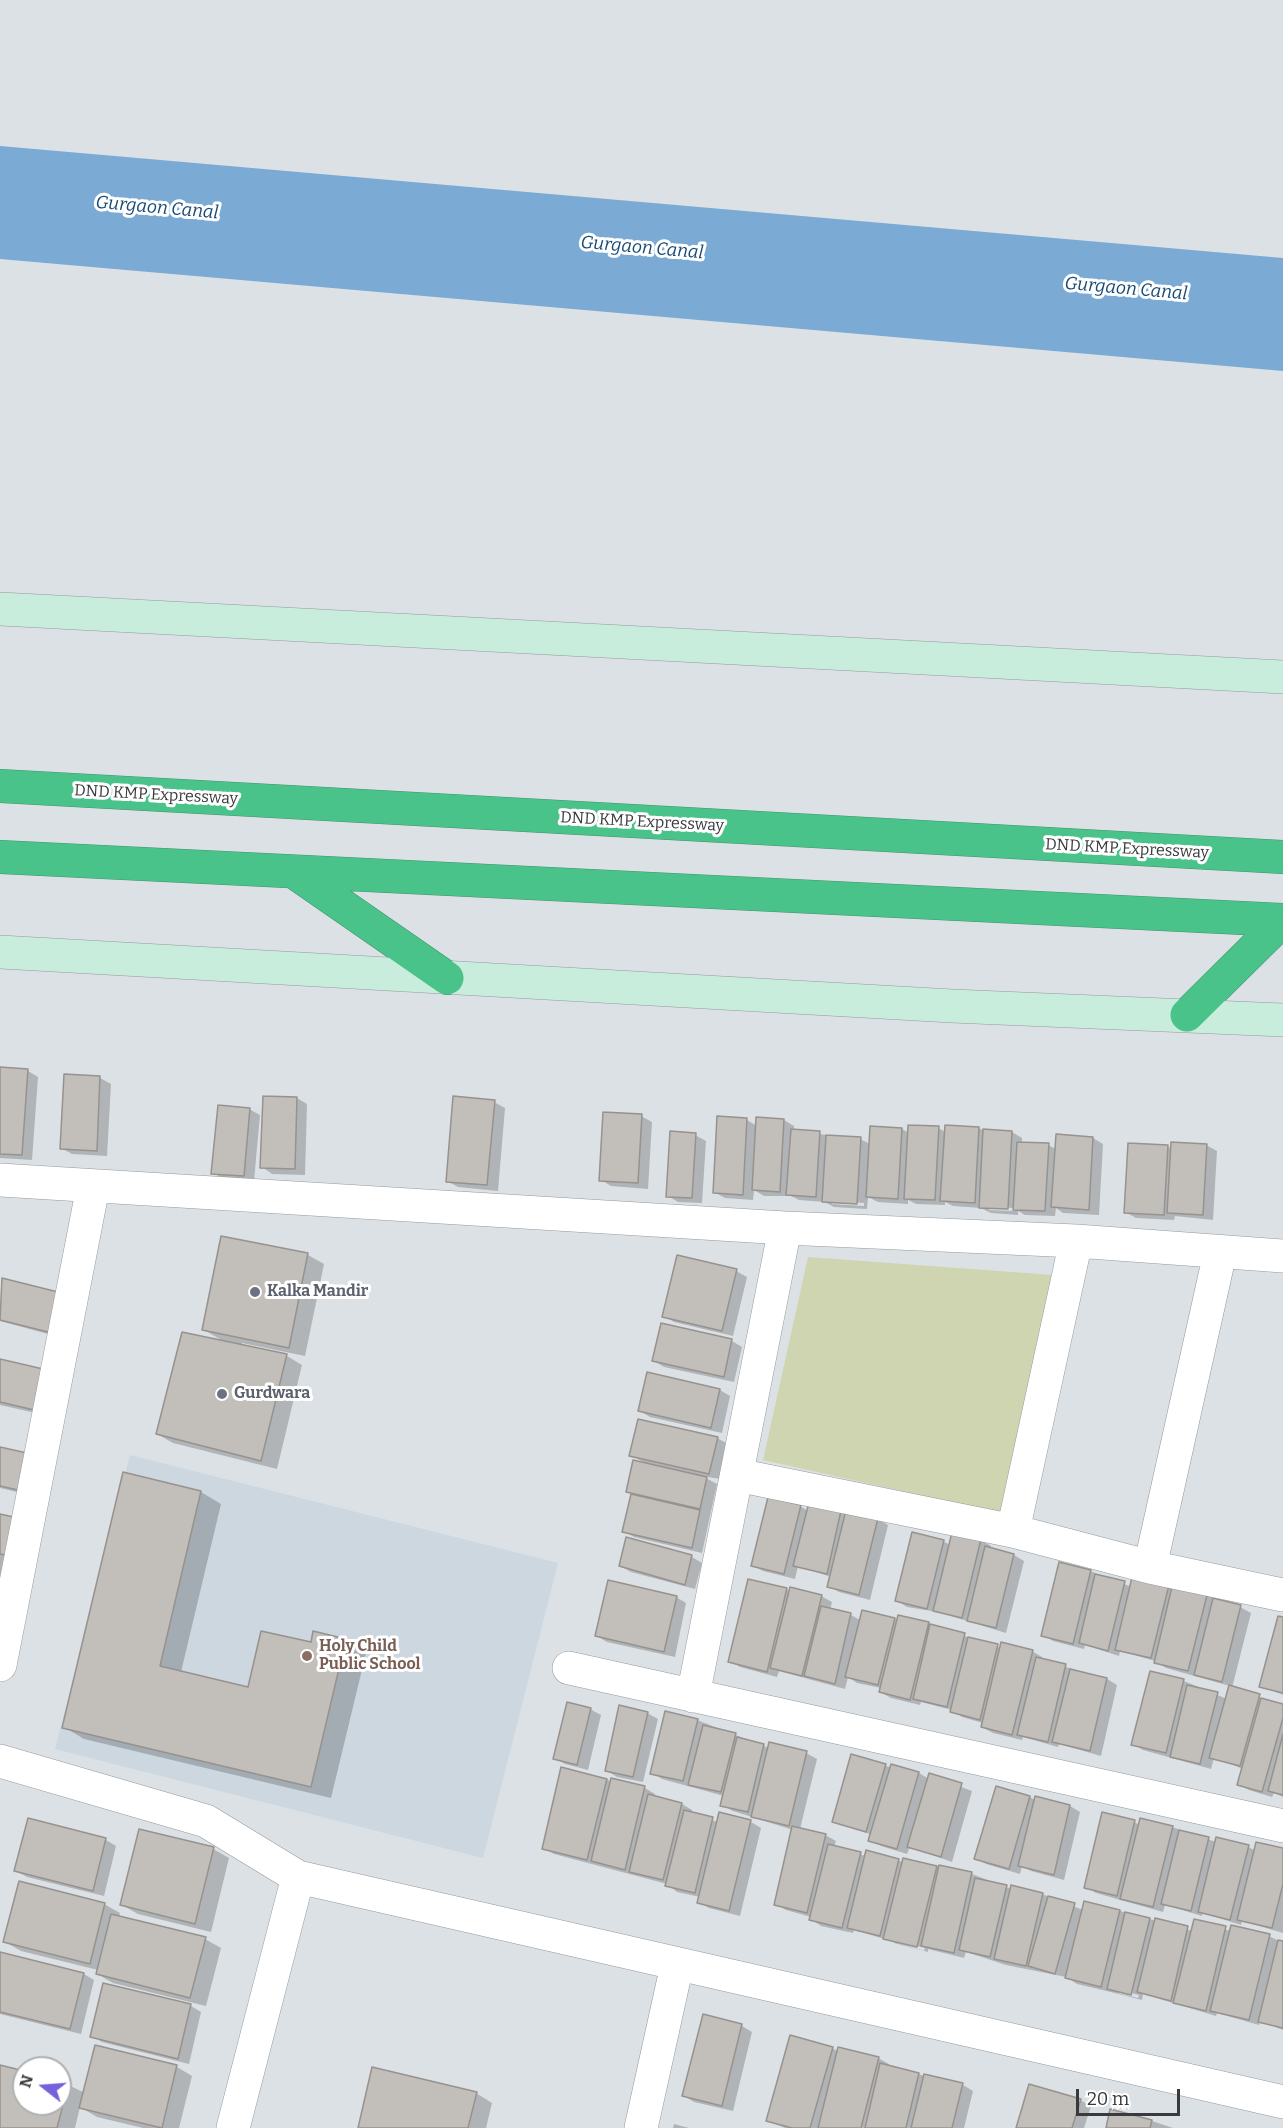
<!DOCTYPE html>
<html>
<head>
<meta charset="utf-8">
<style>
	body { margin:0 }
	#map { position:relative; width:1283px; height:2128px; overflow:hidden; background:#dce1e5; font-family:Bitter,serif }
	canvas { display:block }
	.north { position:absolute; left:12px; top:2056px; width:60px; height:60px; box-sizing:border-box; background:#fff; border:2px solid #afb0b1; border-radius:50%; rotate:287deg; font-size:16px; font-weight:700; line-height:24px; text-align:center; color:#383a3b }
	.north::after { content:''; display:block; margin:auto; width:21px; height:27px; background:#7561dc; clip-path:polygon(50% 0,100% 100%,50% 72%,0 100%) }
	.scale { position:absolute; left:1076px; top:2089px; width:104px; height:27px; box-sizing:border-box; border:3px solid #383a3b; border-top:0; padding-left:8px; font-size:18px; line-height:21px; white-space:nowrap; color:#383a3b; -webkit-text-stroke:4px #fff; paint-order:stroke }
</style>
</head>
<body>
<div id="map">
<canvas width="1283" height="2128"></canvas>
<div class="north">N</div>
<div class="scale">20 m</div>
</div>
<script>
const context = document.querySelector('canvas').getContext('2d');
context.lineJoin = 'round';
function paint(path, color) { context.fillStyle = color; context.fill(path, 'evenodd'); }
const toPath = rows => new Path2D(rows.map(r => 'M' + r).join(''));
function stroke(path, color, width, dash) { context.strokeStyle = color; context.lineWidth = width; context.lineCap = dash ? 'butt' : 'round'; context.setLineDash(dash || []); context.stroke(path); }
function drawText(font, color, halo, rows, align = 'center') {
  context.font = font + ' Bitter,serif'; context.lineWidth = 6; context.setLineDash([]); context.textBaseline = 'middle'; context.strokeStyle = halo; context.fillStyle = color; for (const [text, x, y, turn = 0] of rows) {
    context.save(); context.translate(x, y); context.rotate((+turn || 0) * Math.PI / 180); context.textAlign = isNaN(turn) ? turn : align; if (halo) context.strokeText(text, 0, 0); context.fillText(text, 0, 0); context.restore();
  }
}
paint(toPath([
	[130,1455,558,1563,483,1858,55,1749]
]), '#ccd7e0');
paint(toPath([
	[808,1257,1053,1275,1000,1513,763,1460]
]), '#cfd5b0');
paint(toPath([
	[0,146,1283,258,1283,371,0,259]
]), '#7baad5');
paint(toPath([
	[0,1069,28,1071,38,1077,32,1160,0,1158],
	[66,1076,100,1078,111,1084,107,1156,72,1154,61,1148],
	[297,1098,307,1104,305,1175,272,1174,262,1167],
	[494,1102,505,1108,498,1191,458,1187,447,1181],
	[249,1109,260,1115,254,1181,224,1179,213,1173],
	[641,1116,652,1122,648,1189,611,1186,601,1180],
	[747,1120,757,1126,784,1120,794,1126,794,1131,860,1139,870,1144,902,1129,909,1133,938,1128,946,1132,979,1128,985,1132,1012,1132,1022,1138,1022,1143,1048,1145,1056,1149,1093,1138,1103,1144,1099,1215,1063,1213,1056,1208,1055,1216,1025,1215,1018,1211,1018,1215,991,1213,981,1208,953,1206,945,1202,945,1205,916,1204,908,1200,908,1204,878,1202,868,1197,867,1209,834,1207,825,1202,799,1200,791,1196,764,1196,754,1190,753,1200,725,1198,714,1192],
	[832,1201,864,1203,864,1206,832,1204],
	[989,1207,1015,1208,1015,1211,989,1210],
	[695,1135,706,1141,702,1203,678,1202,668,1196],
	[1206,1145,1217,1151,1213,1220,1175,1216,1174,1220,1136,1218,1125,1212,1168,1147,1172,1149],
	[222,1238,308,1255,324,1264,305,1356,242,1343,241,1346,287,1356,302,1365,277,1469,173,1443,157,1434,225,1342,204,1330],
	[736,1271,747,1277,733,1336,674,1322,664,1316],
	[3,1280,70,1340,0,1321],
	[662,1325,732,1341,742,1347,734,1382,664,1367,654,1361],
	[0,1361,58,1418,0,1405],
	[720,1390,730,1396,722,1433,650,1417,640,1411],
	[717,1438,728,1444,720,1479,702,1476,717,1484,702,1553,634,1537,624,1531,632,1493,628,1491,646,1464,631,1455],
	[0,1448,38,1497,0,1488],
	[201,1492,221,1504,181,1672,249,1689,312,1644,315,1633,346,1641,366,1653,331,1798,84,1739,64,1727],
	[811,1500,878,1519,888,1525,870,1600,839,1592,829,1586,831,1577,798,1566,795,1579,763,1571,752,1565,800,1506,808,1511],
	[0,1515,17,1519,0,1603],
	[627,1539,692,1557,702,1563,695,1589,631,1572,620,1566],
	[981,1540,991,1546,990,1549,1014,1555,1024,1561,1006,1633,938,1612,907,1607,897,1601,943,1541,950,1545],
	[1090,1571,1132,1587,1168,1587,1173,1590,1219,1594,1218,1601,1240,1607,1251,1613,1232,1688,1283,1706,1283,1797,1274,1793,1272,1797,1249,1790,1238,1784,1243,1769,1214,1758,1211,1769,1143,1750,1133,1744,1184,1681,1227,1699,1230,1686,1166,1668,1155,1661,1120,1651,1119,1656,1085,1645,1084,1649,1053,1641,1043,1635],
	[786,1590,821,1596,832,1602,830,1610,851,1615,860,1620,894,1619,928,1624,1001,1648,1032,1651,1042,1657,1042,1660,1107,1679,1117,1685,1101,1756,1059,1744,1058,1747,1023,1737,1022,1740,993,1733,982,1727,983,1723,962,1717,952,1710,921,1702,920,1705,891,1698,880,1692,881,1688,857,1683,848,1677,845,1689,779,1671,777,1677,740,1667,730,1661],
	[676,1597,686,1603,675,1657,607,1642,597,1636],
	[1283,1619,1283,1695,1261,1686],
	[590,1709,601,1715,588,1770,565,1764,555,1758],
	[647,1713,658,1719,643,1782,617,1777,607,1771],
	[697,1720,769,1748,806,1753,817,1759,800,1829,825,1835,836,1841,834,1847,866,1856,867,1852,903,1862,972,1874,1011,1889,1042,1894,1083,1910,1120,1911,1193,1931,1195,1920,1231,1931,1269,1936,1283,1943,1283,2030,1260,2021,1259,2025,1217,2013,1216,2016,1143,1994,1142,2000,1119,1994,1077,1984,1066,1977,1006,1965,966,1952,964,1958,928,1949,928,1952,854,1930,853,1933,821,1926,811,1919,811,1917,786,1910,775,1904,793,1830,733,1811,722,1805,724,1796,662,1779,652,1773],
	[894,1940,925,1948,924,1951,894,1943],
	[1118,1990,1139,1995,1138,1998,1118,1993],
	[885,1766,919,1773,929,1779,930,1775,972,1791,952,1862,910,1847,907,1854,881,1846,870,1840,872,1835,834,1821],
	[606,1780,645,1788,655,1794,654,1798,682,1804,692,1810,692,1814,718,1822,720,1814,751,1822,761,1828,740,1916,709,1908,698,1902,700,1897,677,1892,667,1884,554,1854,543,1848],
	[1030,1797,1036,1801,1037,1798,1070,1806,1080,1812,1064,1880,1031,1871,1022,1866,1020,1874,986,1864,976,1858],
	[29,1820,106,1840,116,1846,104,1896,27,1877,16,1871],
	[1134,1822,1140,1825,1172,1827,1216,1842,1248,1847,1256,1851,1283,1850,1283,1933,1242,1921,1241,1925,1203,1913,1202,1916,1165,1905,1163,1912,1096,1893,1086,1887],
	[213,1849,229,1858,211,1932,138,1914,122,1905],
	[104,1904,120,1913,119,1917,205,1939,221,1948,206,2006,113,1983,97,1974,98,1970,21,1951,5,1942],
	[0,1953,84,1974,94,1980,81,2034,0,2014],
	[191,2006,201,2012,189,2064,102,2042,92,2036],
	[704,2016,742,2026,752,2032,733,2111,694,2102,684,2096],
	[96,2047,177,2067,192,2076,179,2128,143,2128,97,2117,80,2107,75,2128,0,2128,0,2066,24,2072,24,2104,60,2104,60,2081,85,2093],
	[832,2048,839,2052,878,2058,889,2064,888,2067,963,2085,973,2091,964,2128,785,2128,767,2120],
	[476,2093,492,2103,486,2128,359,2128],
	[1080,2100,1091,2106,1084,2128,1018,2128],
	[1152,2121,1173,2128,1108,2128],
	[674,2124,689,2128,673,2128]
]), '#0003');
const building = toPath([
	[0,1067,28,1069,22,1155,0,1154,0,1067],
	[64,1074,100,1076,97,1151,60,1149,64,1074],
	[263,1096,297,1097,295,1169,260,1168,263,1096],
	[453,1096,495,1100,487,1185,446,1182,453,1096],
	[218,1105,250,1108,244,1176,211,1174,218,1105],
	[603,1112,642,1114,638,1183,599,1181,603,1112],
	[717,1116,747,1118,743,1195,713,1193,717,1116],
	[756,1117,784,1119,780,1192,752,1190,756,1117],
	[908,1125,939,1126,935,1200,904,1199,908,1125],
	[945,1125,979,1127,975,1203,940,1201,945,1125],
	[870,1126,902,1128,898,1199,866,1197,870,1126],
	[791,1129,820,1131,816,1197,786,1195,791,1129],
	[983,1129,1012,1131,1008,1209,979,1208,983,1129],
	[670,1131,696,1133,692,1198,666,1197,670,1131],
	[1056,1134,1093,1137,1089,1210,1051,1207,1056,1134],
	[826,1135,861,1137,857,1204,822,1202,826,1135],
	[1017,1142,1049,1143,1045,1211,1013,1210,1017,1142],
	[1171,1142,1207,1144,1203,1215,1167,1213,1171,1142],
	[1128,1143,1168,1145,1164,1215,1124,1213,1128,1143],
	[221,1236,308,1253,289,1348,202,1330,221,1236],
	[677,1255,737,1269,722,1331,662,1317,677,1255],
	[2,1278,70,1295,60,1335,0,1320,2,1278],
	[661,1323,732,1339,724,1377,652,1361,661,1323],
	[182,1332,287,1354,261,1461,156,1434,182,1332],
	[0,1359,56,1372,47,1413,0,1402,0,1359],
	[647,1372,720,1389,711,1428,638,1411,647,1372],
	[638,1419,718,1437,709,1474,629,1456,638,1419],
	[0,1447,36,1455,27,1492,0,1486,0,1447],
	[633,1460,707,1477,700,1509,626,1492,633,1460],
	[123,1472,201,1491,160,1666,248,1687,261,1631,311,1642,313,1631,346,1639,311,1787,62,1728,123,1472],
	[631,1494,700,1510,692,1548,622,1532,631,1494],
	[768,1497,801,1505,784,1574,751,1566,768,1497],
	[810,1498,842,1506,827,1574,793,1566,810,1498],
	[846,1510,878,1518,859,1595,827,1587,846,1510],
	[0,1514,18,1518,9,1556,0,1554,0,1514],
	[912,1532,944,1540,927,1609,895,1601,912,1532],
	[952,1532,981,1539,962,1618,933,1611,952,1532],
	[626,1537,692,1555,685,1585,619,1566,626,1537],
	[985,1546,1014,1554,996,1628,967,1621,985,1546],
	[1059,1562,1091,1570,1073,1644,1041,1636,1059,1562],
	[1095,1574,1125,1581,1108,1651,1079,1643,1095,1574],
	[1132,1577,1169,1585,1151,1658,1115,1650,1132,1577],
	[1174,1578,1209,1587,1188,1671,1154,1663,1174,1578],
	[748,1579,787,1588,767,1672,728,1662,748,1579],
	[608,1580,677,1596,664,1652,595,1636,608,1580],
	[790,1587,822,1595,802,1676,770,1668,790,1587],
	[1213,1598,1241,1605,1222,1682,1194,1675,1213,1598],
	[821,1606,851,1613,835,1684,804,1676,821,1606],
	[862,1610,895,1618,878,1685,845,1677,862,1610],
	[898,1615,929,1622,910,1700,879,1692,898,1615],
	[1278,1616,1283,1617,1283,1693,1259,1687,1278,1616],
	[930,1624,965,1633,947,1707,913,1699,930,1624],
	[968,1637,998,1644,980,1720,950,1712,968,1637],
	[1001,1642,1033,1650,1012,1735,981,1727,1001,1642],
	[1036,1657,1066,1664,1048,1742,1017,1735,1036,1657],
	[1070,1669,1107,1678,1090,1751,1052,1742,1070,1669],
	[1150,1671,1184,1679,1166,1753,1131,1745,1150,1671],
	[1187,1685,1218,1692,1200,1764,1170,1757,1187,1685],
	[1229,1685,1260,1694,1240,1766,1209,1758,1229,1685],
	[1261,1698,1283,1704,1283,1718,1262,1792,1237,1785,1261,1698],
	[567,1702,591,1708,577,1765,553,1759,567,1702],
	[619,1705,648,1712,633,1777,605,1771,619,1705],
	[665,1711,698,1719,683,1781,650,1774,665,1711],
	[703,1725,736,1733,721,1792,688,1785,703,1725],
	[1283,1734,1283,1795,1268,1791,1283,1734],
	[737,1737,764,1744,748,1812,720,1806,737,1737],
	[769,1742,807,1751,789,1826,751,1817,769,1742],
	[851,1754,886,1764,866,1832,832,1822,851,1754],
	[891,1764,919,1772,897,1849,868,1841,891,1764],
	[561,1767,607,1779,587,1860,542,1849,561,1767],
	[929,1773,962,1783,941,1857,907,1847,929,1773],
	[611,1778,645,1786,625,1870,591,1861,611,1778],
	[996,1786,1030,1796,1009,1869,974,1859,996,1786],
	[648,1794,682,1803,663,1880,629,1872,648,1794],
	[1035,1796,1070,1805,1054,1875,1018,1866,1035,1796],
	[684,1810,713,1817,695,1893,665,1886,684,1810],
	[719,1812,751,1820,729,1911,697,1903,719,1812],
	[1102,1812,1135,1820,1117,1896,1084,1888,1102,1812],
	[28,1818,106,1838,93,1891,14,1871,28,1818],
	[1140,1818,1173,1826,1153,1907,1120,1899,1140,1818],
	[792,1826,826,1834,807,1913,774,1905,792,1826],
	[139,1829,214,1847,195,1924,120,1905,139,1829],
	[1179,1830,1209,1837,1191,1911,1161,1904,1179,1830],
	[1216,1837,1249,1845,1230,1920,1198,1912,1216,1837],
	[1256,1842,1283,1848,1283,1884,1272,1928,1237,1920,1256,1842],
	[828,1844,861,1852,842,1928,809,1920,828,1844],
	[866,1850,899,1859,880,1936,847,1928,866,1850],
	[903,1858,937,1866,917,1947,883,1939,903,1858],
	[939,1865,972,1872,954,1953,921,1946,939,1865],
	[975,1878,1007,1885,990,1957,959,1950,975,1878],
	[19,1881,105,1903,90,1964,3,1942,19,1881],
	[1011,1885,1043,1893,1026,1966,994,1959,1011,1885],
	[1048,1896,1075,1903,1055,1974,1028,1966,1048,1896],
	[1084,1901,1120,1910,1101,1987,1065,1978,1084,1901],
	[1125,1912,1150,1918,1131,1995,1107,1989,1125,1912],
	[111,1914,206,1937,190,1998,96,1974,111,1914],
	[1155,1918,1188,1926,1171,2001,1137,1992,1155,1918],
	[1194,1919,1226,1926,1206,2011,1173,2003,1194,1919],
	[1231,1925,1270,1934,1249,2020,1210,2011,1231,1925],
	[1278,1940,1283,1941,1283,2028,1258,2022,1278,1940],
	[0,1952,84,1973,70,2029,0,2012,0,1952],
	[103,1983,191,2004,178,2059,90,2037,103,1983],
	[703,2014,742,2024,722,2106,682,2096,703,2014],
	[790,2035,833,2047,810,2128,792,2128,766,2121,790,2035],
	[95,2045,177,2065,162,2128,79,2108,95,2045],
	[838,2047,879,2057,861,2128,818,2128,838,2047],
	[880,2063,919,2073,906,2128,865,2128,880,2063],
	[0,2065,24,2071,24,2104,60,2104,60,2080,69,2082,57,2128,0,2128,0,2065],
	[372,2067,477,2092,468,2128,358,2128,372,2067],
	[924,2074,963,2083,952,2128,911,2128,924,2074],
	[1029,2084,1081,2099,1072,2128,1016,2128,1029,2084],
	[1110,2109,1152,2120,1150,2128,1106,2128,1110,2109]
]);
paint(building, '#c2beba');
stroke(building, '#96928e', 1.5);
const street = toPath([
	[0,1180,785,1228,1076,1241,1283,1256],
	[737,1475,1013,1531,1150,1567,1283,1595],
	[1013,1531,1076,1241],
	[1150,1567,1220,1253],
	[0,1665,93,1187],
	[569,1668,1283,1826],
	[693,1696,785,1228],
	[0,1761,206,1821,298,1877,1283,2102],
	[233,2128,298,1877],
	[641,2128,677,1965]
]);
const secondary = toPath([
	[0,609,1283,677],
	[0,952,952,1006,1283,1020]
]);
const highway = toPath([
	[0,786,1283,857],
	[0,857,1283,920],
	[294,872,447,978],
	[1187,1015,1283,920]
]);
stroke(street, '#95999d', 34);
stroke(secondary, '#95999d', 34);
stroke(highway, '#43936e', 34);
stroke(street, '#fff', 33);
stroke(secondary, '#c8eddc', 33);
stroke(highway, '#49c38a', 33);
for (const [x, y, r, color] of [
	[255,1292,6,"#6b7280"],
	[222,1394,6,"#6b7280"],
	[307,1656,6,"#8d6e63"]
]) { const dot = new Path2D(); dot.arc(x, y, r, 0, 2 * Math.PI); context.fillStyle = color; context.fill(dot); stroke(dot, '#fff', 2); }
drawText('16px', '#383a3b', '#fff', [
	["DND KMP Expressway",156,795,3],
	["DND KMP Expressway",642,822,3],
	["DND KMP Expressway",1127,849,3]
]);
drawText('bold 16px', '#5b616d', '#fff', [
	["Kalka Mandir",267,1292],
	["Gurdwara",234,1394]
], 'left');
drawText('bold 16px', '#785e54', '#fff', [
	["Holy Child",319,1647],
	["Public School",319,1665]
], 'left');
drawText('italic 18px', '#164a74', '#fff', [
	["Gurgaon Canal",157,208,5],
	["Gurgaon Canal",642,248,5],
	["Gurgaon Canal",1126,289,5]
]);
</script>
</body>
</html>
